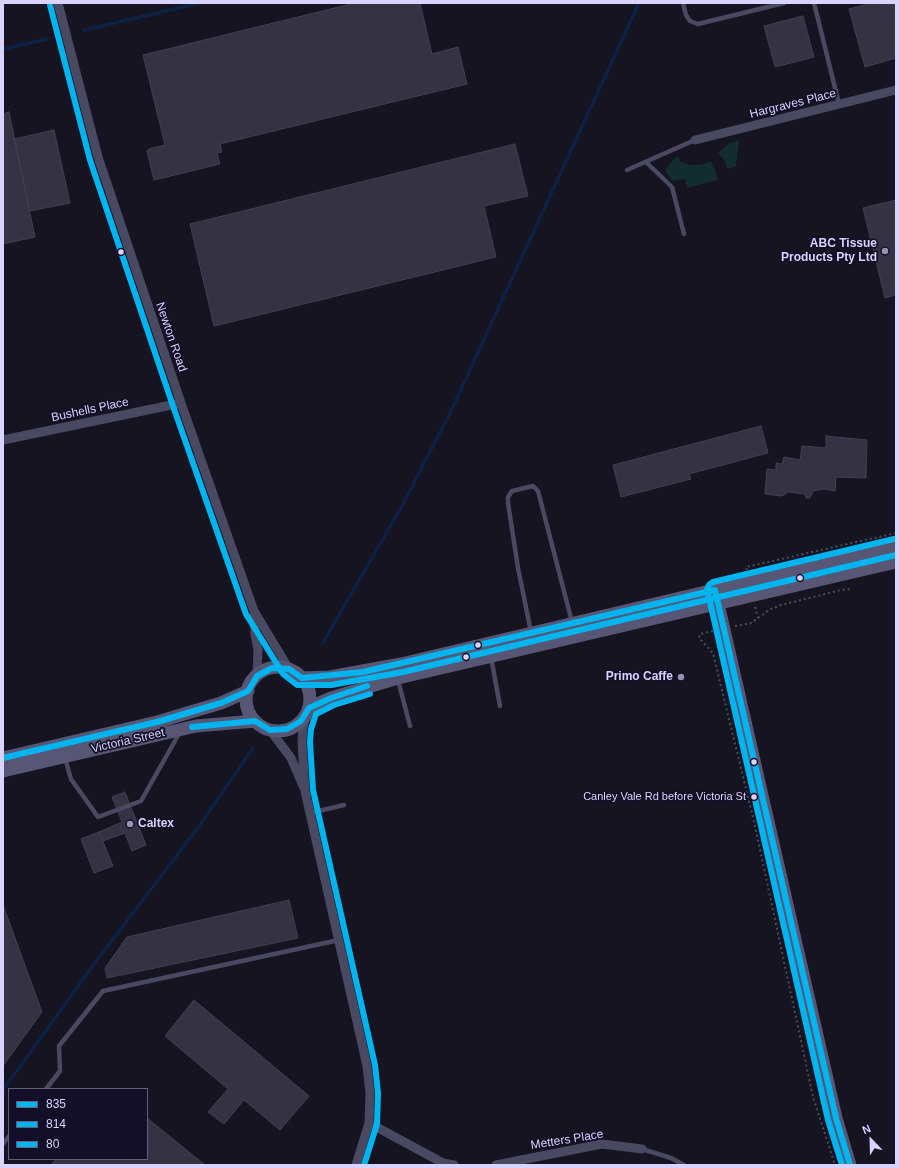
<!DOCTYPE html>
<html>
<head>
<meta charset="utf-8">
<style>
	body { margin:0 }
	#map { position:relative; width:899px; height:1168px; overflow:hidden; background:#161421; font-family:Helvetica,sans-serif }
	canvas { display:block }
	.frame { position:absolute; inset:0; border:4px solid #d9d4ff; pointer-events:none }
	.legend { position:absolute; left:8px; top:1088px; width:140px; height:72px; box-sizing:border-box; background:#130f26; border:1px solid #625e7d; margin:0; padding:5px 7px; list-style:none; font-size:12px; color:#d9d4ff }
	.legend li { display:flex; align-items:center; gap:8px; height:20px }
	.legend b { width:20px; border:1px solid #625e7d }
	.north { position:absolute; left:851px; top:1120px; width:40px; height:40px; -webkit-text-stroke:3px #130f26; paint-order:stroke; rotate:337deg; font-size:11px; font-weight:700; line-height:16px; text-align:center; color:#d9d4ff }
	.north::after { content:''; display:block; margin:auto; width:14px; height:18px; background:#d9d4ff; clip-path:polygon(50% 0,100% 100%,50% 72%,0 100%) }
</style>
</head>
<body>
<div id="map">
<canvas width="899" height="1168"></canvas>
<div class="frame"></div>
<ul class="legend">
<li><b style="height:5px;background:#00b5ef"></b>835</li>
<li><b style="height:5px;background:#00b5ef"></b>814</li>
<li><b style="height:5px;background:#00b5ef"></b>80</li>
</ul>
<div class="north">N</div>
</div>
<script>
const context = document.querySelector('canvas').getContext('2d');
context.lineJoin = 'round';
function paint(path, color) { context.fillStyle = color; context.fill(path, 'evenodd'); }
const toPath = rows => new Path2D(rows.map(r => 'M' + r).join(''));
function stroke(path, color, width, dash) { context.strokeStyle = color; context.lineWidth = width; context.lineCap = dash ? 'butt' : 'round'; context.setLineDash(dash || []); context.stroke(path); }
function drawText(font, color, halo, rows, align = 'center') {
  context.font = font + ' Helvetica,sans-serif'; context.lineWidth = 3.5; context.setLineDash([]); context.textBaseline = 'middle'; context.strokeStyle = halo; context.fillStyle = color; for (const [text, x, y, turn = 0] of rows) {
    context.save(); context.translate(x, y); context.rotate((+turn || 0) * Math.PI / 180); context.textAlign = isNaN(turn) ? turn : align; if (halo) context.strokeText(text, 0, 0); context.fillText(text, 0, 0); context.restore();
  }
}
paint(toPath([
	[739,140,736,166,727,169,725,161,718,153,728,144],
	[678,157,681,162,690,165,701,165,710,161,714,166,718,180,687,188,685,179,672,181,665,170,674,159]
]), '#132c2d');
stroke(toPath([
	[84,30,200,3],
	[3,49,47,39],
	[323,643,403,504,451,411,639,3],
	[3,1090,97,960,197,829,253,748]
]), '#0d2144', 3.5);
const building = toPath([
	[355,3,420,3,432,54,458,47,467,84,220,144,222,152,217,153,220,164,154,180,147,151,149,149,165,145,143,55,355,3],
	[872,3,896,3,896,58,865,67,849,9,872,3],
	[803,16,814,57,775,67,764,26,803,16],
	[9,112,35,237,3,244,3,114,9,112],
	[54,130,70,203,30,211,14,139,54,130],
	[515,144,528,196,484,206,496,257,214,326,190,224,515,144],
	[896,200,896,295,885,298,863,208,896,200],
	[761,426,768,453,689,474,691,479,621,497,613,465,761,426],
	[826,436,867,440,866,478,836,477,835,491,824,489,813,491,810,498,806,498,805,494,788,492,782,496,765,494,767,469,776,470,776,463,782,464,784,457,800,460,802,446,826,448,826,436],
	[125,792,146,845,132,851,125,833,103,841,99,832,122,822,112,797,125,792],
	[99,832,113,866,94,873,81,839,99,832],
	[289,900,298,938,107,978,105,968,127,937,289,900],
	[3,905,42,1012,3,1066,3,905],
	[194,1000,309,1096,280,1130,244,1100,224,1124,208,1112,228,1089,165,1036,194,1000],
	[147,1118,205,1165,51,1165,56,1159,147,1159,147,1118]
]);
paint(building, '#343243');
stroke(building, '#433f54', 1);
stroke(toPath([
	[747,570,746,567,896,533],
	[755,607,758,618],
	[735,626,751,623,769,610,781,605,841,590,851,589],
	[713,631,700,634,699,638,713,653,755,826,813,1097,835,1165]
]), '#44505f', 2, [2, 3]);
stroke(toPath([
	[683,3,686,15,690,21,698,24,784,3],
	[814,3,839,104],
	[646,162,672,187,684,234],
	[627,170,695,140],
	[531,632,518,568,508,503,508,497,512,491,533,486,538,491,572,622],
	[491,657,500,706],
	[398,680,410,726],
	[65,758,71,779,98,817,141,801,180,732],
	[310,813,344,805],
	[46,1089,60,1071,59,1046,103,991,339,940],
	[3,1144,9,1136],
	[642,1149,671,1158,684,1165]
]), '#4a4962', 4.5);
stroke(toPath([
	[58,3,98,157,181,403,254,611,289,669],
	[695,140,896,90],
	[3,440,181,403],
	[254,614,255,634,258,650,257,676],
	[306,715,303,728,302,742,305,791,367,1066,370,1093,369,1123,356,1165],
	[270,730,291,758,304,788],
	[369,1123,443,1163,454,1165],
	[496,1165,602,1144,642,1149]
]), '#4a4962', 9);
stroke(toPath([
	[716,595,836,1118,850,1165],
	'246 699a32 32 0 1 1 64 0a32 32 0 1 1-64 0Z',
	[302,678,330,677,401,664,896,547],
	[309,708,331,698,398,678,896,562],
	[3,758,157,722,221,703,248,691],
	[3,771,196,726,255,721]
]), '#575674', 13);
stroke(toPath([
	[192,727,255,721,270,730,287,729,301,721,309,708,331,698,367,686],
	[3,758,157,722,221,703,248,691,257,676,272,668,289,669,302,678,363,672,715,590,836,1118,850,1165]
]), '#00b5ef', 6);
stroke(toPath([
	[50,5,90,160,173,406,246,614,283,674,297,685,331,685,403,672,896,555],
	[364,1165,377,1124,378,1093,375,1065,313,790,310,742,311,729,316,714,334,705,370,694]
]), '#00b5ef', 6);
stroke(toPath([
	[842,1165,828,1120,707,589,709,585,713,582,894,539]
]), '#00b5ef', 6);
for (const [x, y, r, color] of [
	[885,251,4,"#9591b1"],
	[121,252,3.5,"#d9d4ff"],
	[800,578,3.5,"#d9d4ff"],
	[478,645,3.5,"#d9d4ff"],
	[466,657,3.5,"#d9d4ff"],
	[681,677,4,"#9591b1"],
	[754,762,3.5,"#d9d4ff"],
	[754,797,3.5,"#d9d4ff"],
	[130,824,4,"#9591b1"]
]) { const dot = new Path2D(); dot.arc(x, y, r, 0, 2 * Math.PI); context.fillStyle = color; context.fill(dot); stroke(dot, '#130f26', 1.5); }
drawText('11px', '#d9d4ff', '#130f26', [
	["Canley Vale Rd before Victoria St",746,797]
], 'right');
drawText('12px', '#d9d4ff', '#130f26', [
	["Hargraves Place",793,104,-14],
	["Newton Road",171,337,71],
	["Bushells Place",90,410,-12],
	["Victoria Street",128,741,-13],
	["Metters Place",567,1140,-9]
]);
drawText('bold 12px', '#d9d4ff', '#130f26', [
	["ABC Tissue",877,244],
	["Products Pty Ltd",877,258],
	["Primo Caffe",673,677],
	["Caltex",138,824,"left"]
], 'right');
</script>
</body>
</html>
